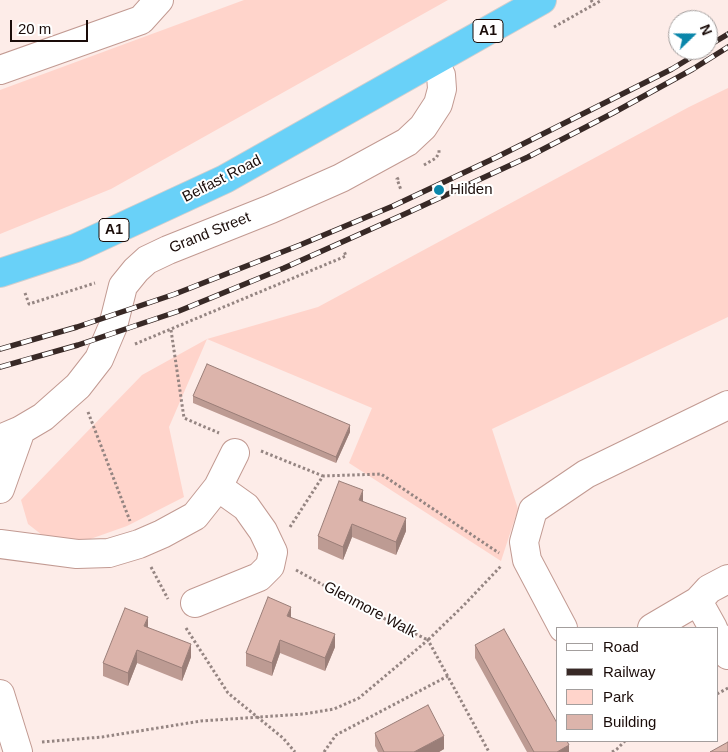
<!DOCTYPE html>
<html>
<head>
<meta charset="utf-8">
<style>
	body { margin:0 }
	#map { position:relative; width:728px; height:752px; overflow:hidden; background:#fdece8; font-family:Helvetica,sans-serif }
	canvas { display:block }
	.legend { position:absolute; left:556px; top:627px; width:162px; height:115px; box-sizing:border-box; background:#fff; border:1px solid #a39e9d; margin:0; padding:6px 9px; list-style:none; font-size:15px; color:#1a0c09 }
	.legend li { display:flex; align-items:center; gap:10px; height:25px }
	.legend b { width:25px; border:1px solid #a39e9d }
	.north { position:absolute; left:668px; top:10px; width:50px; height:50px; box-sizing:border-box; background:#fff; border:1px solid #a39e9d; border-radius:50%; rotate:68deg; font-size:14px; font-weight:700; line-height:20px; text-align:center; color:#1a0c09 }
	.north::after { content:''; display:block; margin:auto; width:18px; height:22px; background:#0a86aa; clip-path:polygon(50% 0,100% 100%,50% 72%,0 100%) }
	.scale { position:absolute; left:10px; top:20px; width:78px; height:22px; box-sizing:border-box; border:2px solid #1a0c09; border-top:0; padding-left:6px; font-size:15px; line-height:18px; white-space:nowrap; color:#1a0c09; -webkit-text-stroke:4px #fff; paint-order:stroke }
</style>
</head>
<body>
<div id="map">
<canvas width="728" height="752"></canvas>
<ul class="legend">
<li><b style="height:6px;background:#fff"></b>Road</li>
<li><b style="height:6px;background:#382926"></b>Railway</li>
<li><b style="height:14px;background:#ffd4cb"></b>Park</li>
<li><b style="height:14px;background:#dcb4ab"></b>Building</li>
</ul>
<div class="north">N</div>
<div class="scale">20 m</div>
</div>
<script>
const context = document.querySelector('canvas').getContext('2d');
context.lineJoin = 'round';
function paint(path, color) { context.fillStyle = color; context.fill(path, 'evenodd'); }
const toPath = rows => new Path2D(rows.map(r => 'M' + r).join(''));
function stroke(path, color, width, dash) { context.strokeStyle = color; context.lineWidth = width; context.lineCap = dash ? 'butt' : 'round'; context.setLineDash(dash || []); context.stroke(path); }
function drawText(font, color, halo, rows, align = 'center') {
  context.font = font + ' Helvetica,sans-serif'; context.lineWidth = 4; context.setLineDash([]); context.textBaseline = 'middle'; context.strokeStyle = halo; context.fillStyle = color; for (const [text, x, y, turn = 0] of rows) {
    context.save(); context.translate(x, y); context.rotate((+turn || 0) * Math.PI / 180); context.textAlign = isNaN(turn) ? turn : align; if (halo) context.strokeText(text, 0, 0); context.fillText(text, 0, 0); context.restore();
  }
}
paint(toPath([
	[244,0,448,0,111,189,0,234,0,90],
	[728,88,728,317,492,429,518,509,501,561,349,463,372,408,207,339,169,427,184,497,127,526,79,543,51,542,28,524,21,500,142,375,207,339,318,307,689,107]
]), '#ffd4cb');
const minor = toPath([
	[0,70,141,20,159,0],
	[0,439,21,430,43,417,78,386,99,359,113,326,123,286,136,270,147,260,168,250,271,209,341,178,407,142,423,127,438,104,442,89,441,75,433,62],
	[0,489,21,430],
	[0,544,77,554,109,553,139,544,162,534,195,516,218,487,235,453],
	[698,601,713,628],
	[195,603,259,577,270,566,273,552,263,531,246,507,218,487],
	[563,628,527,560,524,542,533,510,586,474,728,405],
	[652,628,698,601,709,589,728,579],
	[717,635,728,655],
	[0,694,18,752]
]);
const highway = toPath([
	[0,273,76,248,225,179,542,0]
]);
stroke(minor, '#c29a92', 30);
stroke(highway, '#d1cece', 30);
stroke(toPath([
	[591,0,594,5],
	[554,27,602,0],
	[424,165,436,158,439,153,439,149],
	[399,178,397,179,401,190],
	[25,293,29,304,95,283],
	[171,330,184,418,219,433],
	[135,344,346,256,344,251],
	[88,412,130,521],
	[261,451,323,476],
	[290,527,323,476,381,474,499,553],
	[151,567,168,599],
	[296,570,387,620,428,640,464,605,501,566],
	[186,628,228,693,283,738,295,752],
	[717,694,728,688],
	[42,742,102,737,201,721,304,714,334,709,359,698,428,640,489,752],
	[324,752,336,735,448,676],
	[612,752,617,749,625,741]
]), '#958582', 3, [2.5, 2.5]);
stroke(minor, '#fff', 28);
stroke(highway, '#69d1f8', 28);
const rail = toPath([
	[708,46,728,34],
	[0,349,77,327,175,294,300,245,393,206,497,157,672,69,703,50],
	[0,367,78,345,179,311,284,268,407,213,528,157,613,113,693,69,728,47]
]);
stroke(rail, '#382926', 5.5);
stroke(rail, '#fff', 4, [11]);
paint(toPath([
	[193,396,350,432,336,463,193,403],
	[363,501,406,531,396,555,352,537,343,560,318,549,318,536],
	[291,617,335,647,325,671,280,653,272,676,246,666,246,653],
	[148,627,191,657,182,681,137,663,128,686,103,676,103,663],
	[475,645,569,752,527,752,475,658],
	[375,733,444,749,439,752,378,752,375,746]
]), '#bd9b93');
paint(toPath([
	[350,425,350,432,336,463,336,457],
	[363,490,363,503,359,500],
	[406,518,406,531,396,555,396,542],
	[352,524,352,537,343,560,343,547],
	[291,607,291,620,287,616],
	[148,617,148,630,144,626],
	[335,634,335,647,325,671,325,658],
	[280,640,280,653,272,676,272,663],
	[191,644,191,657,182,681,182,668],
	[137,650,137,663,128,686,128,673],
	[444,736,444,749,439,752,414,752],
	[569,745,569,752,557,752]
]), '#9a7e78');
const building = toPath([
	[207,364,350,425,336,457,193,396,207,364],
	[339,481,363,490,359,500,406,518,396,542,352,524,343,547,318,536,339,481],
	[268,597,291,607,287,616,335,634,325,658,280,640,272,663,246,653,268,597],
	[125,608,148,617,144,626,191,644,182,668,137,650,128,673,103,663,125,608],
	[504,629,557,723,557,741,567,741,569,745,557,752,534,752,475,645,504,629],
	[428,705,444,736,414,752,384,752,375,733,428,705],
	[728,742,728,752,710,752,728,742]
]);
paint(building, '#dcb4ab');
stroke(building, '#9a7e78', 1);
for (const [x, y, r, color] of [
	[439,190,6,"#0a86aa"]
]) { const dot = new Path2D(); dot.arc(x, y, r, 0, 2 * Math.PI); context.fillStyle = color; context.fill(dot); stroke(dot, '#fff', 2); }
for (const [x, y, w] of [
	[488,31,30],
	[114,230,30]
]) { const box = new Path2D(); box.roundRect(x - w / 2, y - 11.5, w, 23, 4); context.fillStyle = '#fff'; context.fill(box); stroke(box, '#1a0c09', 1); }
drawText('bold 14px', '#1a0c09', null, [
	["A1",488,31],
	["A1",114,230]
]);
drawText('15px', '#1a0c09', '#fff', [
	["Belfast Road",222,179,-27],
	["Grand Street",210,233,-22],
	["Glenmore Walk",370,610,28]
]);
drawText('15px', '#1a0c09', '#fff', [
	["Hilden",450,190]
], 'left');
</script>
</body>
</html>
